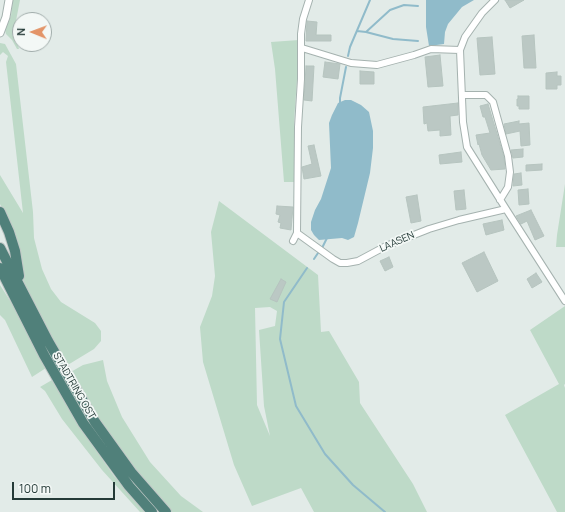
<!DOCTYPE html>
<html>
<head>
<meta charset="utf-8">
<style>
	body { margin:0 }
	#map { position:relative; width:565px; height:512px; overflow:hidden; background:#e2ebe8; font-family:Manrope,sans-serif }
	canvas { display:block }
	.north { position:absolute; left:12px; top:12px; width:40px; height:40px; box-sizing:border-box; background:#f3f8f6; border:1px solid #a0acaa; border-radius:50%; rotate:271deg; font-size:11px; font-weight:700; line-height:16px; text-align:center; color:#243a37 }
	.north::after { content:''; display:block; margin:auto; width:14px; height:18px; background:#e39468; clip-path:polygon(50% 0,100% 100%,50% 72%,0 100%) }
	.scale { position:absolute; left:12px; top:482px; width:103px; height:18px; box-sizing:border-box; border:2px solid #243a37; border-top:0; padding-left:5px; font-size:12px; line-height:14px; white-space:nowrap; color:#243a37; -webkit-text-stroke:3px #f3f8f6; paint-order:stroke }
</style>
</head>
<body>
<div id="map">
<canvas width="565" height="512"></canvas>
<div class="north">N</div>
<div class="scale">100 m</div>
</div>
<script>
const context = document.querySelector('canvas').getContext('2d');
context.lineJoin = 'round';
function paint(path, color) { context.fillStyle = color; context.fill(path, 'evenodd'); }
const toPath = rows => new Path2D(rows.map(r => 'M' + r).join(''));
function stroke(path, color, width, dash) { context.strokeStyle = color; context.lineWidth = width; context.lineCap = dash ? 'butt' : 'round'; context.setLineDash(dash || []); context.stroke(path); }
function drawText(font, color, halo, rows, align = 'center') {
  context.font = font + ' Manrope,sans-serif'; context.lineWidth = 3.5; context.setLineDash([]); context.textBaseline = 'middle'; context.strokeStyle = halo; context.fillStyle = color; for (const [text, x, y, turn = 0] of rows) {
    context.save(); context.translate(x, y); context.rotate((+turn || 0) * Math.PI / 180); context.textAlign = isNaN(turn) ? turn : align; if (halo) context.strokeText(text, 0, 0); context.fillText(text, 0, 0); context.restore();
  }
}
paint(toPath([
	[13,0,20,0,14,31,19,49,17,49,12,40,6,34,5,30,11,16],
	[299,40,299,52,294,121,294,182,284,182,275,69,271,42],
	[0,43,5,44,16,64,33,212,34,238,42,269,51,289,61,302,95,323,101,331,101,341,94,349,66,366,29,295,23,280,19,257,10,225,0,204,0,175,23,213,6,62,8,56,3,52,0,55],
	[565,184,565,247,556,247,557,235],
	[219,201,318,275,321,332,329,331,359,382,360,403,413,484,427,512,314,512,301,488,252,506,234,465,203,362,200,327,212,296,215,276,211,232],
	[270,307,277,311,275,326,259,330,264,406,270,436,257,405,255,308],
	[0,285,16,310,46,368,32,377,5,320,0,315],
	[565,306,565,384,564,385,565,388,565,512,557,512,505,415,559,384,530,330],
	[103,360,107,381,122,417,150,462,181,496,203,512,172,512,130,466,105,431,69,373,83,365],
	[52,380,70,411,91,443,114,476,146,512,140,512,102,470,62,419,45,391,40,387]
]), '#bedac8');
paint(toPath([
	[426,0,474,0,462,7,448,24,445,32,444,44,429,46,426,27],
	[345,100,351,100,361,105,369,112,373,131,373,148,370,173,358,223,354,237,348,240,342,238,319,240,314,235,311,230,311,222,315,210,321,199,331,168,329,123,332,115,338,103]
]), '#90bbca');
stroke(toPath([
	[357,31,366,32,390,10,404,5,418,6],
	[366,32,393,39,418,41],
	[348,56,350,47,370,0],
	[340,103,340,98,346,67],
	[322,248,327,238],
	[314,259,318,253],
	[307,268,284,302,280,339,296,406,325,454,353,485,385,512]
]), '#90bbca', 2);
const building = toPath([
	[505,0,524,0,510,8,505,0],
	[307,21,317,22,316,35,331,35,331,41,306,41,307,21],
	[534,35,536,68,524,68,522,36,534,35],
	[492,37,495,74,480,75,477,38,492,37],
	[440,55,443,86,428,87,425,57,440,55],
	[325,62,340,64,338,79,323,77,325,62],
	[306,66,314,66,312,101,304,100,306,66],
	[360,71,374,72,374,84,360,84,360,71],
	[557,72,557,76,561,76,561,85,557,85,557,89,546,89,546,73,557,72],
	[518,96,529,96,529,109,519,109,519,106,517,106,517,99,518,99,518,96],
	[458,103,458,115,450,116,451,135,440,136,440,130,428,131,427,123,424,124,423,107,458,103],
	[488,104,504,157,505,169,491,170,482,155,479,144,478,145,476,135,490,133,485,117,483,117,480,106,488,104],
	[519,121,519,124,529,123,530,145,521,146,520,131,506,134,504,124,519,121],
	[314,145,321,176,304,179,302,167,312,164,308,146,314,145],
	[523,149,523,157,513,158,511,150,523,149],
	[461,152,462,162,440,164,439,155,461,152],
	[542,164,542,170,526,171,526,165,542,164],
	[521,173,522,185,513,186,514,174,521,173],
	[528,189,529,204,519,205,518,190,528,189],
	[464,190,466,209,456,210,454,191,464,190],
	[417,195,421,221,411,223,406,197,417,195],
	[277,206,293,207,291,230,280,228,281,223,278,222,280,215,276,214,277,206],
	[531,210,544,236,535,240,527,221,521,224,516,216,531,210],
	[502,220,504,230,486,235,483,224,502,220],
	[484,252,498,281,477,292,462,263,484,252],
	[389,257,393,267,385,271,380,261,389,257],
	[536,273,542,282,532,288,527,279,536,273],
	[281,279,286,282,277,302,270,299,281,279]
]);
paint(building, '#bbc8c4');
stroke(building, '#b6c4bf', 1);
const minor = toPath([
	[302,48,351,63,377,65,414,55,431,49,460,50,463,122,467,147,506,209,565,301],
	[460,50,465,37,482,13,495,0],
	[462,95,486,95,493,102,508,156,510,172,508,187,500,200],
	[297,233,333,259,340,263,347,263,358,261,386,246,429,229,459,220,506,209],
	[293,241,297,233,298,127,301,79,301,34,303,19,309,0]
]);
const tertiary = toPath([
	[0,33,6,17,9,0]
]);
const trunk = toPath([
	[0,212,9,232,15,251,19,276],
	[0,248,48,341,95,422,131,472,166,512],
	[0,268,44,355,83,423,129,486,152,512]
]);
stroke(minor, '#a5b2af', 8);
stroke(tertiary, '#a5b2af', 9);
stroke(trunk, '#c2c8c7', 12);
stroke(minor, '#fff', 6);
stroke(tertiary, '#fff', 7);
stroke(trunk, '#50807a', 10);
drawText('10px', '#243a37', '#f3f8f6', [
	["LAASEN",397,242,-24],
	["STADTRING OST",74,386,60]
]);
</script>
</body>
</html>
